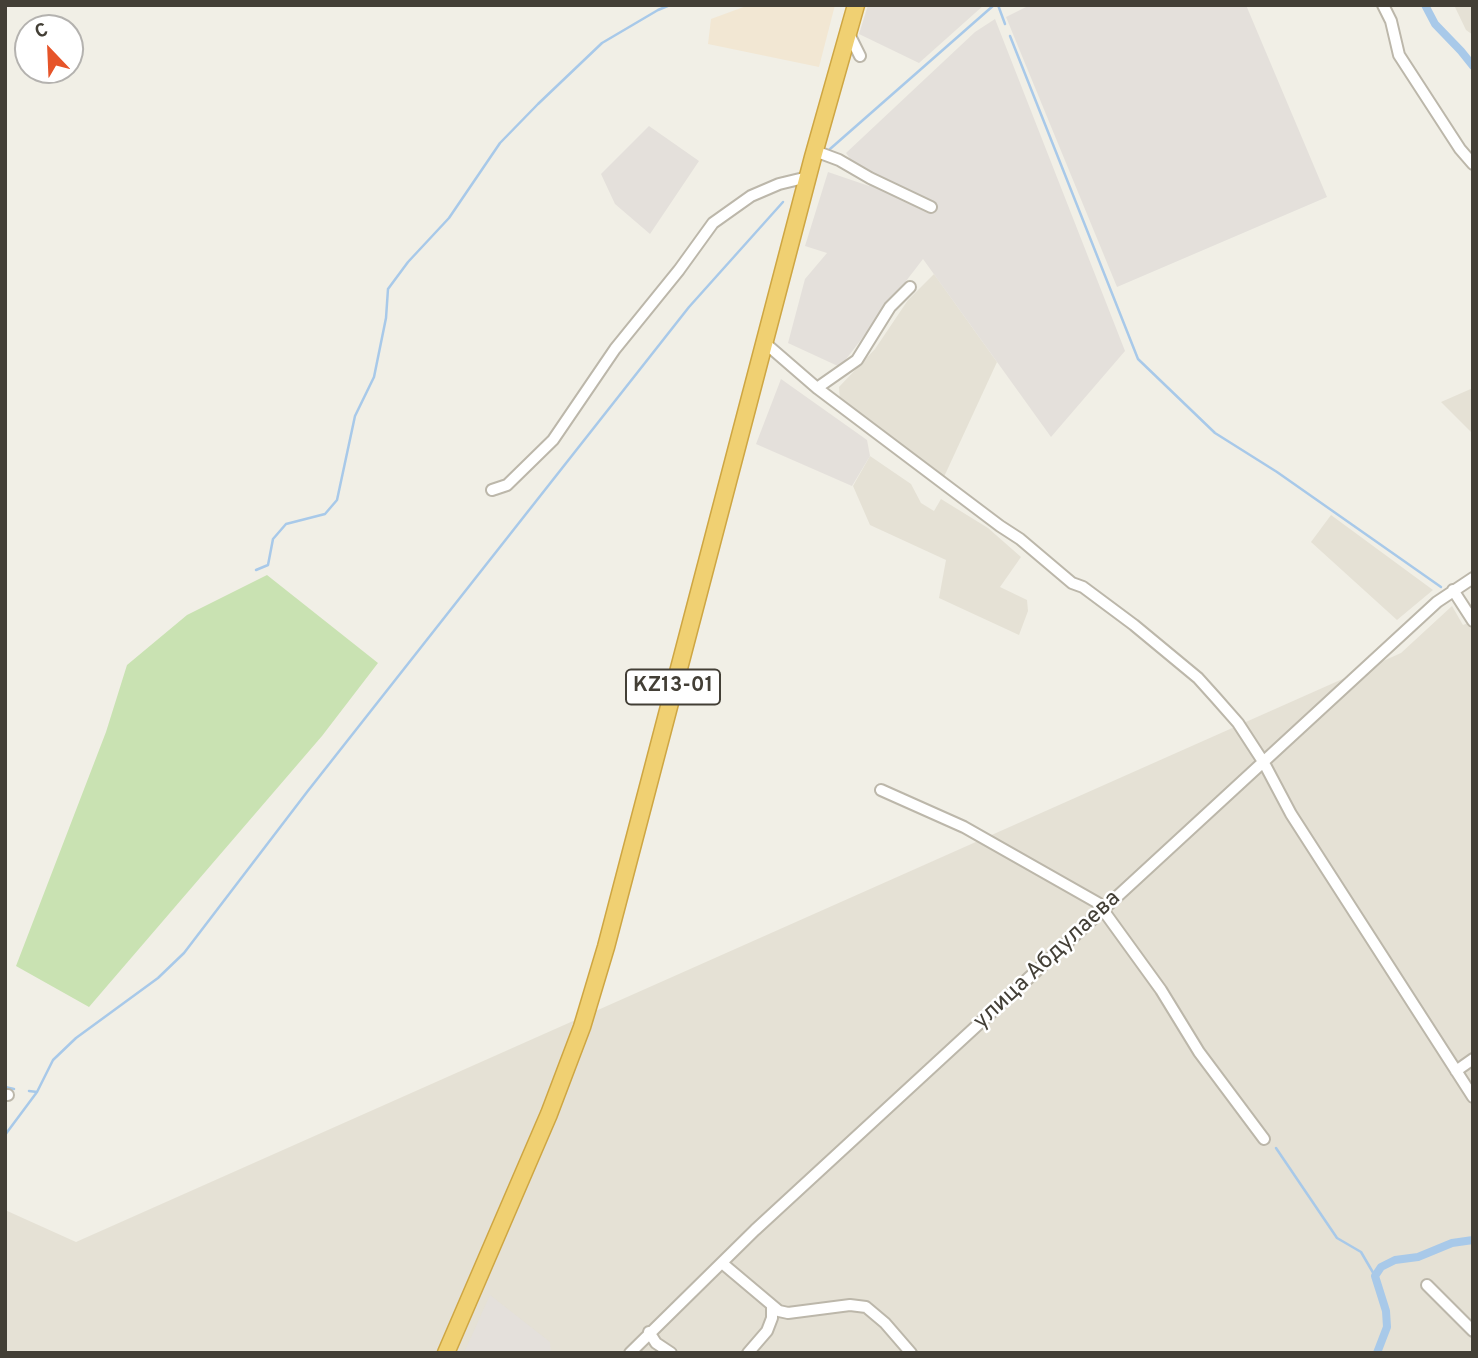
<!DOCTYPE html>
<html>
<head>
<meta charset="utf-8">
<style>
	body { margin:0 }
	#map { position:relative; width:1478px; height:1358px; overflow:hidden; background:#f1efe6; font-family:Overpass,sans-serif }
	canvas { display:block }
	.frame { position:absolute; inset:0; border:7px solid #433f36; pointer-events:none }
	.north { position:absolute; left:14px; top:14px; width:70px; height:70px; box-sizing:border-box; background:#fff; border:2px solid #b4b2af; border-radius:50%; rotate:337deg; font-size:19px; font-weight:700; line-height:28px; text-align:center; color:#433f36 }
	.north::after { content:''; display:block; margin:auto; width:24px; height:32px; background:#e65429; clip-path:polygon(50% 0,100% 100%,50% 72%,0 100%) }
</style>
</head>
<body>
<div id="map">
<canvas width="1478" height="1358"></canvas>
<div class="frame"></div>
<div class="north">С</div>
</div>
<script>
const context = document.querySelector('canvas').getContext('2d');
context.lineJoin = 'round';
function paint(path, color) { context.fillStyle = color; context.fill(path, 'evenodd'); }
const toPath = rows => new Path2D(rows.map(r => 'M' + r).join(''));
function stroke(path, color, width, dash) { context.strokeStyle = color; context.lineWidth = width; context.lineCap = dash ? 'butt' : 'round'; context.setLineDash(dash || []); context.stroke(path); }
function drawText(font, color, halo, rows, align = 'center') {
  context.font = font + ' Overpass,sans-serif'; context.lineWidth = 5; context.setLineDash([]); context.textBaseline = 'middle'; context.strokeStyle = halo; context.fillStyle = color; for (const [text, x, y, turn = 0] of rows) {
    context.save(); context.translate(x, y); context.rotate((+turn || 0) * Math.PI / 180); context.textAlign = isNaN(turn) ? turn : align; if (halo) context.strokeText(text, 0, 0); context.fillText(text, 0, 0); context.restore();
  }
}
paint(toPath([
	[1454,5,1473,5,1473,35,1466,30],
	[934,274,997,362,943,479,840,402,839,387,875,349,908,300],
	[1473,388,1473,434,1441,402],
	[870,456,911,484,921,503,934,511,941,499,988,528,1021,557,1000,587,1027,600,1028,611,1019,635,939,598,946,560,870,525,853,486],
	[1331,515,1433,590,1397,620,1311,542],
	[1452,606,1463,625,1473,621,1473,1353,5,1353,5,1210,76,1242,1401,653]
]), '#e5e1d5');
paint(toPath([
	[749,5,835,5,819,67,708,44,711,19]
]), '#f2e7d3');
paint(toPath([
	[868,5,984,5,919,63,859,34],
	[1030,5,1246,5,1327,197,1117,287,1006,17],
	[995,19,1125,351,1051,437,923,259,840,367,788,343,805,279,827,253,805,246,828,172,869,186,846,153,975,32],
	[649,126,699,161,650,234,615,204,601,174],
	[781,379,867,440,870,456,852,486,756,444],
	[490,1295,550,1342,551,1353,464,1353]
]), '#e4e0db');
paint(toPath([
	[267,575,378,663,322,736,89,1007,16,966,106,732,127,665,187,615]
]), '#c9e2b2');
stroke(toPath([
	[998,5,1005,24],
	[1010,36,1138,359,1215,433,1277,472,1441,587],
	[830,149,994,5],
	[256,570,268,565,273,539,286,524,325,514,337,500,355,416,374,377,386,318,388,289,408,262,449,218,500,143,538,104,602,43,658,10,670,5],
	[5,1087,14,1089],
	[29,1091,37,1092],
	[5,1135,37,1092,53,1060,76,1038,158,978,184,953,307,792,689,307,783,202],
	[1276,1148,1337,1238,1361,1252,1375,1276]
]), '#a8c9e9', 2.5);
stroke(toPath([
	[1425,5,1435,24,1461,51,1473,66],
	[1377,1353,1387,1327,1386,1311,1375,1276,1381,1267,1395,1260,1418,1257,1452,1243,1473,1240]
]), '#a8c9e9', 8);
const minor = toPath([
	[1383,5,1391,21,1399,55,1460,149,1473,164],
	[848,32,860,56],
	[815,151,839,160,870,178,931,207],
	[765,343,817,388,1000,526,1020,539,1072,583,1083,587,1134,625,1198,678,1216,698,1238,723,1264,763,1291,814,1473,1097],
	[817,388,857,360,890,307,910,287],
	[492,490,507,485,553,440,615,349,679,270,713,223,751,196,779,184,808,177],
	[1453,590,1473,621],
	[881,790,964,827,1098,903,1161,990,1199,1052,1264,1139],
	[1456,1071,1473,1059],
	[5,1095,8,1095],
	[722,1263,779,1311,788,1313,850,1305,866,1307,885,1323,911,1353],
	[1427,1285,1473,1331],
	[649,1332,656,1343,671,1353],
	[630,1353,755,1230,1437,602,1473,578],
	[748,1353,767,1331,772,1318,772,1308]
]);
const highway = toPath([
	[446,1353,549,1114,582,1027,606,947,813,157,856,5]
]);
stroke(minor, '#bcb7aa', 14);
stroke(highway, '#cea643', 19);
stroke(minor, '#fff', 10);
stroke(highway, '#f0d072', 16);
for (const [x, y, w] of [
	[673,687,94]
]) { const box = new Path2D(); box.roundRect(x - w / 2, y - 17.5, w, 35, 5); context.fillStyle = '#fff'; context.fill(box); stroke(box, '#433f36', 2); }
drawText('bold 21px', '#433f36', null, [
	["KZ13-01",673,687]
]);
drawText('23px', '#433f36', '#fff', [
	["улица Абдулаева",1048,961,-43]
]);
</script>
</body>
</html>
